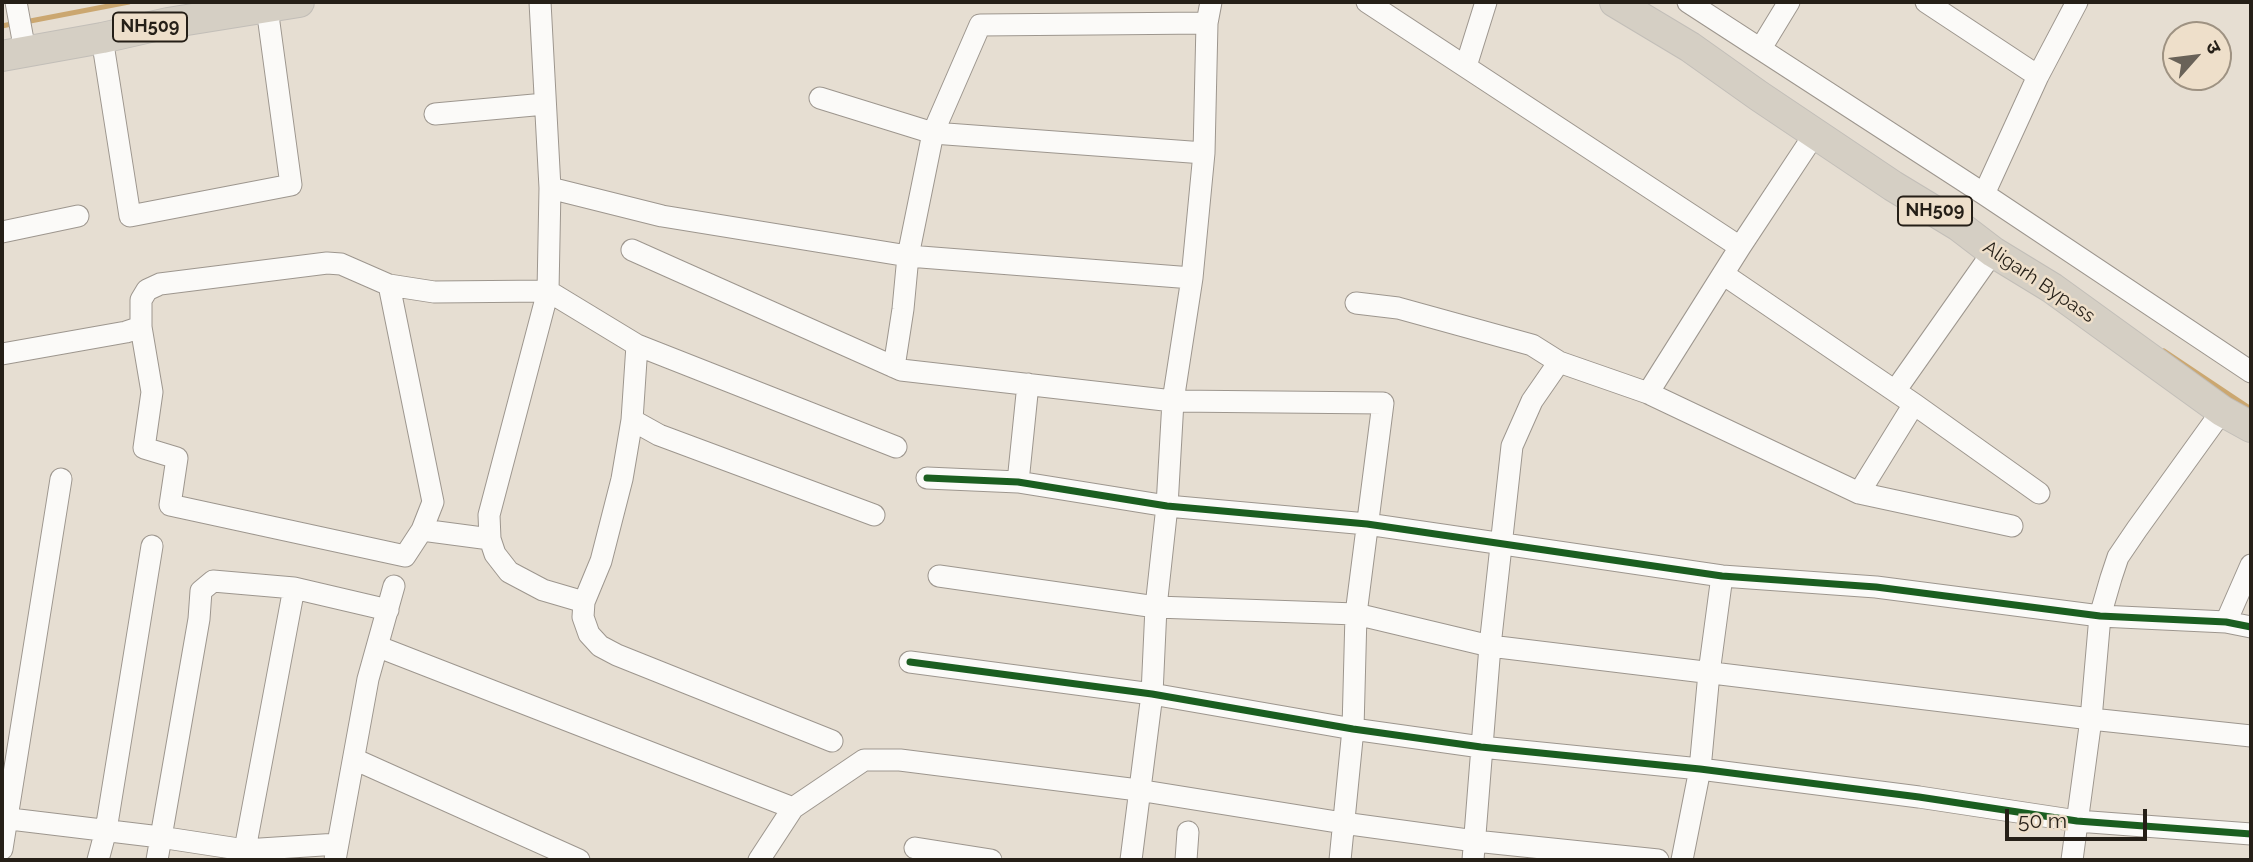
<!DOCTYPE html>
<html>
<head>
<meta charset="utf-8">
<style>
	body { margin:0 }
	#map { position:relative; width:2253px; height:862px; overflow:hidden; background:#e6ded2; font-family:Raleway,"Noto Sans Devanagari",sans-serif }
	canvas { display:block }
	.frame { position:absolute; inset:0; border:4px solid #251f17; pointer-events:none }
	.north { position:absolute; left:2162px; top:21px; width:70px; height:70px; box-sizing:border-box; background:#eedfca; border:2px solid #9e9282; border-radius:50%; rotate:62deg; font-size:19px; font-weight:700; line-height:28px; text-align:center; color:#251f17 }
	.north::after { content:''; display:block; margin:auto; width:24px; height:32px; background:#696258; clip-path:polygon(50% 0,100% 100%,50% 72%,0 100%) }
	.scale { position:absolute; left:2005px; top:809px; width:142px; height:32px; box-sizing:border-box; border:4px solid #251f17; border-top:0; padding-left:9px; font-size:21px; line-height:24px; white-space:nowrap; color:#251f17; -webkit-text-stroke:5px #eedfca; paint-order:stroke }
</style>
</head>
<body>
<div id="map">
<canvas width="2253" height="862"></canvas>
<div class="frame"></div>
<div class="north">उ</div>
<div class="scale">50 m</div>
</div>
<script>
const context = document.querySelector('canvas').getContext('2d');
context.lineJoin = 'round';
const toPath = rows => new Path2D(rows.map(r => 'M' + r).join(''));
function stroke(path, color, width, dash) { context.strokeStyle = color; context.lineWidth = width; context.lineCap = dash ? 'butt' : 'round'; context.setLineDash(dash || []); context.stroke(path); }
function drawText(font, color, halo, rows, align = 'center') {
  context.font = font + ' Raleway,sans-serif'; context.lineWidth = 5; context.setLineDash([]); context.textBaseline = 'middle'; context.strokeStyle = halo; context.fillStyle = color; for (const [text, x, y, turn = 0] of rows) {
    context.save(); context.translate(x, y); context.rotate((+turn || 0) * Math.PI / 180); context.textAlign = isNaN(turn) ? turn : align; if (halo) context.strokeText(text, 0, 0); context.fillText(text, 0, 0); context.restore();
  }
}
stroke(toPath([
	[25,22,129,2],
	[2,26,16,23],
	[2164,351,2251,409]
]), '#cba770', 5);
const minor = toPath([
	[16,2,25,51],
	[1367,2,1740,247],
	[1688,2,1984,194,2251,372],
	[1926,2,2038,76],
	[102,38,130,216,291,185,267,8],
	[1761,48,1789,2],
	[1466,66,1486,2],
	[820,98,933,133,1204,153],
	[435,114,545,104],
	[550,188,662,216,908,256,1192,278],
	[1984,194,2038,76,2077,2],
	[2,232,78,216],
	[632,250,901,370,1173,401,1383,403,1356,614,1353,729,1340,860],
	[1723,274,1914,404,2039,493],
	[1356,303,1398,308,1532,345,1559,362,1648,393,1859,493,2012,526],
	[141,327,152,392,144,448,177,458,170,505,405,556,422,530,433,502,389,285],
	[637,345,632,420,622,479,601,561,584,602,583,617,589,634,600,646,617,655,832,741],
	[2,354,126,332,141,327,141,300,147,290,160,284,327,263,341,264,389,285,434,292,548,291,550,188,540,2],
	[894,367,903,309,908,256,933,133,980,25,1207,23],
	[1895,391,1993,252],
	[1648,393,1740,247,1816,132],
	[632,420,659,435,874,515],
	[927,478,1018,482,1167,506,1367,524,1722,576,1876,587,2100,616,2226,622,2251,627],
	[1018,482,1028,384],
	[1859,493,1914,404],
	[422,530,490,539],
	[939,576,1156,607,1356,614,1490,646,2091,719,2251,736],
	[584,602,543,590,509,572,495,554,490,539,489,515,548,291,637,345,896,447],
	[2226,622,2251,565],
	[379,647,793,808],
	[910,662,1152,694,1353,729,1481,747,1700,769,1919,797,2077,821,2251,834],
	[354,759,579,860],
	[2,818,160,837,245,850,338,844],
	[915,848,991,860],
	[2,849,61,479],
	[98,860,106,830,152,546],
	[157,860,199,619,201,591,213,581,294,588,388,610],
	[243,860,294,588],
	[335,860,368,679,394,586],
	[759,860,793,808,864,760,900,760,1138,790,1343,823,1475,841,1658,860],
	[1131,860,1152,694,1156,607,1167,506,1173,401,1192,278,1204,153,1207,23,1211,2],
	[1186,860,1188,832],
	[1473,860,1490,646,1512,446,1532,401,1559,362],
	[1682,860,1700,769,1709,673,1722,576],
	[2072,860,2091,719,2100,616,2111,578,2118,557,2137,529,2222,411]
]);
const highway = toPath([
	[1615,2,1690,47,1759,96,1893,186,1959,226,1993,252,2052,288,2222,411,2251,427],
	[2,56,102,38,168,23,299,2]
]);
stroke(minor, '#9d968e', 23);
stroke(highway, '#c2beb8', 32);
stroke(minor, '#fbfaf8', 21);
stroke(highway, '#d5cfc4', 30);
stroke(toPath([
	[927,478,1018,482,1167,506,1367,524,1722,576,1876,587,2100,616,2226,622,2251,627],
	[910,662,1152,694,1353,729,1481,747,1700,769,1919,797,2077,821,2251,834]
]), '#1b5e20', 7);
for (const [x, y, w] of [
	[150,27,74],
	[1935,211,74]
]) { const box = new Path2D(); box.roundRect(x - w / 2, y - 14.5, w, 29, 5); context.fillStyle = '#eedfca'; context.fill(box); stroke(box, '#251f17', 2); }
drawText('bold 18px', '#251f17', null, [
	["NH509",150,27],
	["NH509",1935,211]
]);
drawText('19px', '#251f17', '#eedfca', [
	["Aligarh Bypass",2039,282,34]
]);
</script>
</body>
</html>
